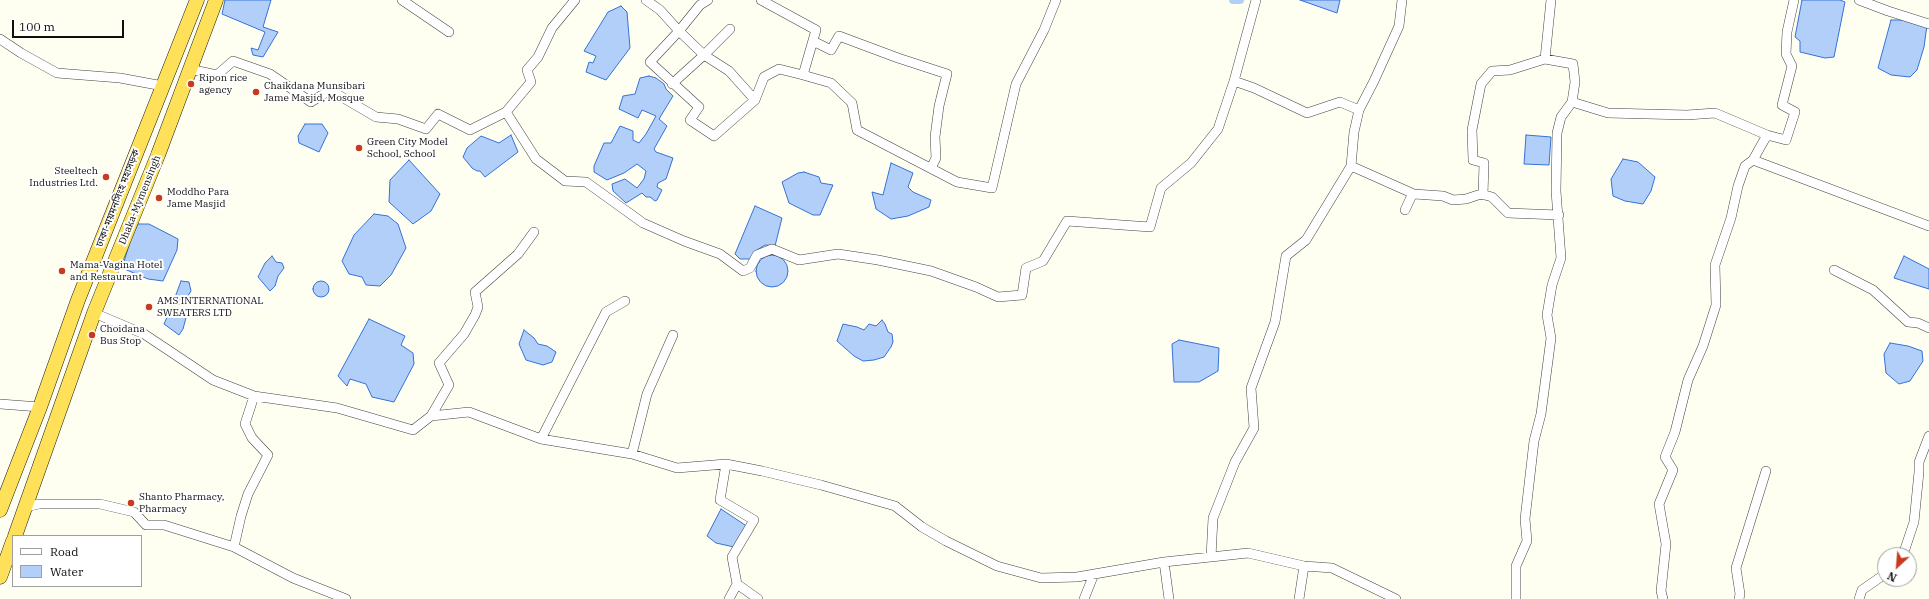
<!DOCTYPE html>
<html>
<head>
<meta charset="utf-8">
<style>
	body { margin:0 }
	#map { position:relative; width:1929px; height:599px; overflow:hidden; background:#fffff1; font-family:"IBM Plex Serif",serif }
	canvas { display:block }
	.legend { position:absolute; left:12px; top:535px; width:130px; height:52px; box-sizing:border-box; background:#fff; border:1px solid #9f9f9f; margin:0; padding:5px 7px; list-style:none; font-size:12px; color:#0f0f0f }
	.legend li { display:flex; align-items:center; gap:8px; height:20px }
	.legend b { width:20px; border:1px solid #9f9f9f }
	.north { position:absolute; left:1877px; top:547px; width:40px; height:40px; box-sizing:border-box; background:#fff; border:1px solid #9f9f9f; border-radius:50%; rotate:206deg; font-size:11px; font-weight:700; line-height:16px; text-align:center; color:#0f0f0f }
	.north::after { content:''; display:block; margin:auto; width:14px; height:18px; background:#c93a1d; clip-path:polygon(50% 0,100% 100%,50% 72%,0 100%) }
	.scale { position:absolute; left:12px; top:20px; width:112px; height:18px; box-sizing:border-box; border:2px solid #0f0f0f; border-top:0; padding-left:5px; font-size:12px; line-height:14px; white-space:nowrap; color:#0f0f0f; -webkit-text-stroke:3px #fff; paint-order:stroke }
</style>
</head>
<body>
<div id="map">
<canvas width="1929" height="599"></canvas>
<ul class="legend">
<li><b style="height:5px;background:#fff"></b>Road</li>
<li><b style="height:11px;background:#b2cffa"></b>Water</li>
</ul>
<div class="north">N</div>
<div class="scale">100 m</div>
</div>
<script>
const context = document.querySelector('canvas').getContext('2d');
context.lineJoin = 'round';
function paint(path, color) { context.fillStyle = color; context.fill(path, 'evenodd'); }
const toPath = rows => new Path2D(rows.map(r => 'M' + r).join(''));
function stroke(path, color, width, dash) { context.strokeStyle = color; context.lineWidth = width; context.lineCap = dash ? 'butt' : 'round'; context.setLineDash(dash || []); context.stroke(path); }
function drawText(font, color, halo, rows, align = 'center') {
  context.font = font + ' "IBM Plex Serif","Noto Sans Bengali",serif'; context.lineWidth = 4; context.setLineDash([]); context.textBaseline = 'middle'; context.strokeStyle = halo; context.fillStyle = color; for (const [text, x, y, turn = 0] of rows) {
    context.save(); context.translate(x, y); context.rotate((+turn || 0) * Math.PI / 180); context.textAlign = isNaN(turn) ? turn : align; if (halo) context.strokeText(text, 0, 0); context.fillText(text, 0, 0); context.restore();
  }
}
const water = toPath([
	[225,0,271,0,263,27,278,32,263,57,253,55,251,48,258,50,265,32,222,14,225,0],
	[1300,0,1340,0,1337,13,1300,0],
	[1802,0,1840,0,1845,2,1834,57,1825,58,1800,52,1800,41,1795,37,1802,0],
	[621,6,627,12,630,48,606,80,586,72,589,62,593,63,596,56,584,51,608,12,621,6],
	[1891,20,1907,20,1927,25,1924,47,1917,70,1910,77,1891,75,1878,68,1891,20],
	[649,76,656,78,664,84,666,89,673,96,659,119,667,126,654,149,656,152,673,158,666,179,658,183,657,187,662,190,657,200,655,201,650,197,646,197,642,193,626,203,613,191,612,184,625,179,637,188,644,179,646,171,637,164,624,173,607,180,594,172,594,166,604,143,611,143,620,126,633,131,633,140,639,143,646,134,656,116,642,110,638,118,619,109,623,96,635,94,640,78,649,76],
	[305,124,322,124,328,133,319,152,299,143,298,136,305,124],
	[511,135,518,152,485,177,480,171,477,171,472,168,463,157,467,148,481,136,499,143,511,135],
	[1526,135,1551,137,1549,165,1524,164,1526,135],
	[1623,159,1638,162,1655,177,1651,191,1643,204,1625,201,1613,196,1611,179,1623,159],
	[409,160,440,194,431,211,413,224,389,202,390,180,409,160],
	[891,163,913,173,908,187,913,192,931,200,929,207,908,216,891,219,876,209,872,192,883,195,891,163],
	[804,172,819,177,821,183,833,185,820,215,813,215,789,203,782,182,798,173,804,172],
	[755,206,782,218,775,246,765,245,757,250,750,259,740,259,735,254,755,206],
	[374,214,388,216,398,224,406,248,391,275,380,286,366,285,362,277,349,274,342,261,354,235,374,214],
	[138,224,149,224,178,239,177,250,163,281,148,279,122,268,131,239,138,224],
	'756 271a16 16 0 1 1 32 0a16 16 0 1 1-32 0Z',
	[272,256,276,262,282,263,284,268,278,276,275,286,270,291,258,277,265,263,272,256],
	[1904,256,1929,269,1929,289,1894,278,1904,256],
	[181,281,189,282,191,291,182,305,176,303,174,300,181,281],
	'313 289a8 8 0 1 1 16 0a8 8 0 1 1-16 0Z',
	[171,308,187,314,183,329,179,335,164,324,171,308],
	[369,319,405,336,401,345,413,353,414,364,394,402,372,397,366,384,350,379,347,386,338,376,369,319],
	[882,320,885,324,888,332,892,334,893,342,891,347,884,357,874,360,863,361,854,356,837,341,843,324,857,327,864,330,869,324,876,326,882,320],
	[524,330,534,338,538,344,547,346,556,352,552,362,543,365,526,360,519,344,524,330],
	[1179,340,1219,348,1218,371,1199,382,1174,382,1172,344,1179,340],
	[1890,343,1908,346,1922,351,1923,361,1910,381,1899,384,1886,373,1884,354,1890,343],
	[721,509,748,527,734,547,716,543,707,536,721,509]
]);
paint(water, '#b2cffa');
stroke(water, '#3472d6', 1);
stroke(toPath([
	[1233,0,1240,0]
]), '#b2cffa', 8);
const minor = toPath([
	[402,0,449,32],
	[646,0,660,10,679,31,704,55,672,84],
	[708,0,700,5,679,31,650,62,699,107,690,120,714,136,755,100,764,77,779,69,803,75],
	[761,0,816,30,803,75,831,83,852,103,857,130,957,182,992,188,1016,84,1044,30,1056,0],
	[1859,0,1888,11,1929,24],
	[730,29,704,55,729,71,755,100],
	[0,39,21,53,57,73,120,78,163,86],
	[813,41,831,50,839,36,898,58,947,74,939,106,935,137,936,158,931,168],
	[189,69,217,75,233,61,270,74,311,102,330,90,376,117,398,119,426,129,438,114,470,130,506,112,536,159,565,181,586,182,643,223,684,241,720,254,743,271,750,268,757,255,772,249,799,260,838,254,878,260,931,271,976,287,998,297,1022,295,1026,268,1043,261,1067,221,1150,227,1161,188,1191,163,1218,129,1234,81,1254,88,1307,113,1340,102,1359,110],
	[1234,81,1256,0],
	[1572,102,1608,113,1687,115,1715,113,1767,135,1753,160],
	[506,112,531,82,527,70,538,57,552,28,575,0],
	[1767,135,1786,140,1795,112,1782,105,1792,66,1786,54,1787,32,1794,0],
	[1351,166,1414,194],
	[1483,195,1484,163,1473,160,1472,130,1481,84,1492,71,1510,70,1545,59],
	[1405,210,1412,195,1414,194,1443,196,1453,200,1466,199,1481,194,1492,197,1508,213,1559,215],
	[1834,270,1873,290,1908,322,1918,323,1929,328],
	[94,313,144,334,213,380,254,396,337,408,413,430,431,416,469,412,541,439,632,454,677,468,726,464,762,471,821,485,895,506,922,527,946,541,997,566,1041,578,1077,577,1164,562,1248,553,1304,566,1332,568,1396,599],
	[0,404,40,407],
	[431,416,449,385,439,363,464,334,475,315,478,307,475,292,518,254,534,232],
	[541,439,606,312,625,301],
	[632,454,647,394,673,335],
	[726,464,720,500,754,520,732,557,737,584,729,599],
	[26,507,39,504,100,504,134,512,146,525,164,525,234,547,293,578,346,599],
	[234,547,241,516,248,494,268,455,252,438,245,424,254,396],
	[1903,555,1914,522,1919,472,1919,462,1929,436],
	[1211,557,1213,518,1235,462,1254,428,1251,388,1275,322,1286,256,1306,240,1351,166,1354,132,1359,110,1374,81,1399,26,1402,0],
	[1164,562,1169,599],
	[737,584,758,599],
	[1084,599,1094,574],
	[1299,599,1304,566],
	[1516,599,1516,566,1527,541,1525,519,1534,441,1541,414,1551,338,1547,315,1552,285,1561,258,1556,191,1557,133,1561,117,1572,102,1575,82,1573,64,1545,59,1551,0],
	[1663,599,1661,591,1666,544,1659,504,1673,470,1665,457,1675,432,1688,380,1703,346,1716,305,1715,265,1731,218,1738,186,1745,166,1753,160,1929,226],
	[1739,599,1740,594,1736,568,1766,471],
	[1859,599,1862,590,1885,574]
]);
const trunk = toPath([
	[0,510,40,407,78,300,197,0],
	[15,536,94,313,158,155,216,0],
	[0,577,13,541]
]);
stroke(minor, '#424242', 10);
stroke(trunk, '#202020', 15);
stroke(minor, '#fff', 9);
stroke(trunk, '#fee059', 14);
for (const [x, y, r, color] of [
	[191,84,4,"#c93a1d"],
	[256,92,4,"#c93a1d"],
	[359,148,4,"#c93a1d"],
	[106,177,4,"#c93a1d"],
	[159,198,4,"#c93a1d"],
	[62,271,4,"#c93a1d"],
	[149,307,4,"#c93a1d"],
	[92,335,4,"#c93a1d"],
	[131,503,4,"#c93a1d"]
]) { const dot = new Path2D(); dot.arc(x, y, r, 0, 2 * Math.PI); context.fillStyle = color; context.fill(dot); stroke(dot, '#fff', 1.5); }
drawText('10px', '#0f0f0f', '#fff', [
	["Ripon rice",199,78],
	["agency",199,90],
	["Chaikdana Munsibari",264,86],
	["Jame Masjid, Mosque",264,98],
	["Green City Model",367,142],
	["School, School",367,154],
	["Steeltech",98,171,"right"],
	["Industries Ltd.",98,183,"right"],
	["Moddho Para",167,192],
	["Jame Masjid",167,204],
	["Mama-Vagina Hotel",70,265],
	["and Restaurant",70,277],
	["AMS INTERNATIONAL",157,301],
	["SWEATERS LTD",157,313],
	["Choidana",100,329],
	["Bus Stop",100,341],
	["Shanto Pharmacy,",139,497],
	["Pharmacy",139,509]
], 'left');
drawText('10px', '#0f0f0f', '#fff', [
	["ঢাকা-ময়মনসিংহ মহাসড়ক",118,198,-69],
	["Dhaka-Mymensingh",140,200,-68]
]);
</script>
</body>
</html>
